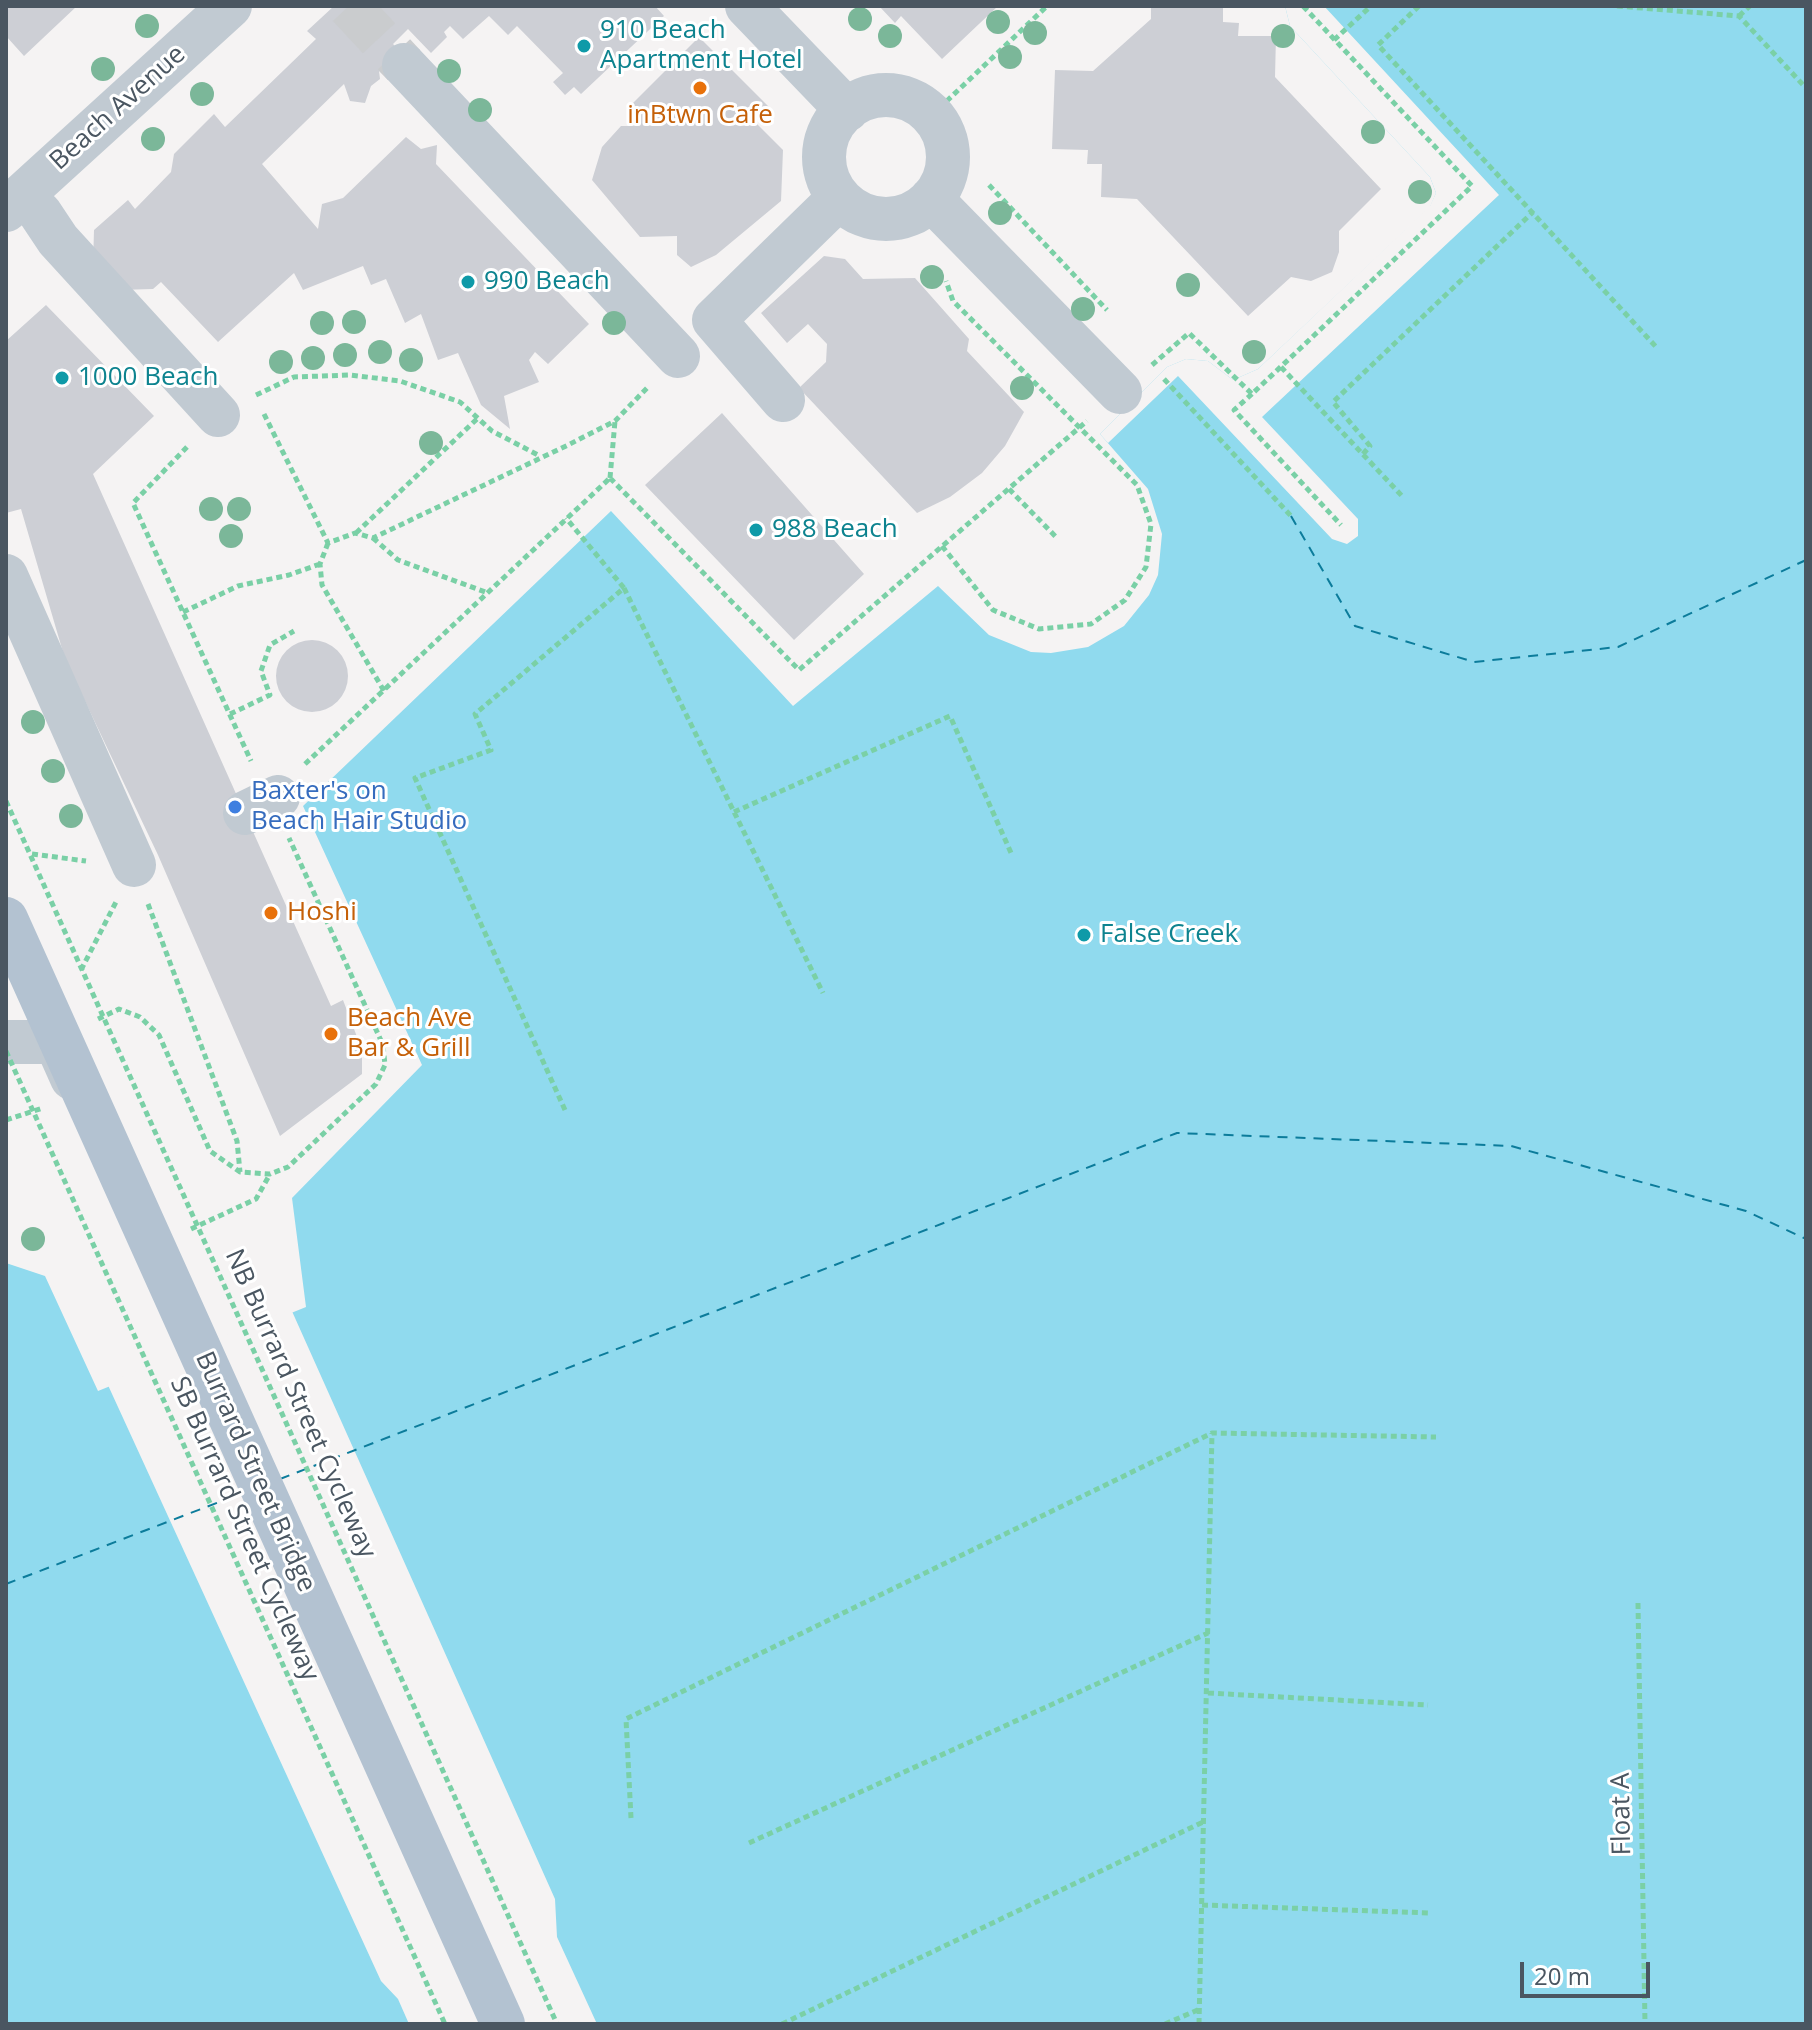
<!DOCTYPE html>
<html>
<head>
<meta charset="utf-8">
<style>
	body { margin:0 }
	#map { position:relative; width:1812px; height:2030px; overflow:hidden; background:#f5f3f3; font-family:"Open Sans",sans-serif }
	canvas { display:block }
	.frame { position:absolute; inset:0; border:8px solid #4a5661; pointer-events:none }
	.scale { position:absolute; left:1520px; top:1962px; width:130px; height:36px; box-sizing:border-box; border:4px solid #4a5661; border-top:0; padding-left:10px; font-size:24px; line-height:28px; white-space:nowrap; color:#4a5661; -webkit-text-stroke:6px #fff; paint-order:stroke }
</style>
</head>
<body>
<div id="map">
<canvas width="1812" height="2030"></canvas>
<div class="frame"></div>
<div class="scale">20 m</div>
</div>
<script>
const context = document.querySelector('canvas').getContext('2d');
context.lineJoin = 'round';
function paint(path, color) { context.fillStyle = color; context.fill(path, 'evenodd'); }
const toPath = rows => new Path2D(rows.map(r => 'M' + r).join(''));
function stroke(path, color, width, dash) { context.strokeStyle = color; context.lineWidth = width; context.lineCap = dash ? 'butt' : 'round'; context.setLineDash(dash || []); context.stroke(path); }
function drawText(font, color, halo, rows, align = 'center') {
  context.font = font + ' "Open Sans",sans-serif'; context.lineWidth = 6; context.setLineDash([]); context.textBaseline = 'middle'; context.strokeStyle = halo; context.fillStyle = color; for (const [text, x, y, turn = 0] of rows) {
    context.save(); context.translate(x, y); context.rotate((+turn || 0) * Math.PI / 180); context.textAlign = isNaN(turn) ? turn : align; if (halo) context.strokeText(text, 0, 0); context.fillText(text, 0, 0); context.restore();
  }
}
paint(toPath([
	[1285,6,1806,6,1806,2024,6,2024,6,1263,45,1276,98,1391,306,1307,292,1198,422,1065,303,806,611,511,793,706,938,586,989,635,1031,652,1051,653,1088,647,1124,626,1149,595,1158,575,1162,534,1148,489,1100,434,1167,367,1186,359,1208,361,1233,380,1258,369,1430,207,1436,193,1430,177,1290,26]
]), '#90daee');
paint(toPath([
	[1285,6,1324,6,1499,195,1262,417,1358,519,1358,536,1347,544,1332,539,1178,376,1108,443,1100,434,1167,367,1186,359,1208,361,1233,380,1258,369,1430,206,1436,193,1430,177,1290,26],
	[291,1309,555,1899,557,1937,597,2024,409,2024,398,1999,381,1981,107,1383]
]), '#f5f3f3');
stroke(toPath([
	[1291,516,1355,626,1474,662,1618,647,1806,560],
	[280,1479,1177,1133,1511,1146,1746,1211,1806,1239],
	[6,1584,240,1494]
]), '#0c7c9b', 2, [10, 8]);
paint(toPath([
	[6,6,77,6,24,56,6,36],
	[334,6,655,6,664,16,581,94,574,87,565,95,553,82,563,73,517,26,508,35,489,16,463,39,450,26,444,32,447,37,431,53,408,29,393,44,409,60,388,80,379,71,380,79,371,86,365,103,350,101,344,84,262,164,318,229,322,204,343,198,406,137,421,149,437,145,436,164,589,324,548,364,535,352,529,360,539,382,504,396,510,429,481,405,458,353,438,360,421,314,405,323,386,279,371,285,363,266,303,290,294,273,218,342,161,282,153,289,118,290,93,266,94,230,128,200,135,209,171,172,174,154,214,114,225,127,316,39,307,31],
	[879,6,998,6,942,59,901,16,895,23],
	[1151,6,1223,6,1223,22,1239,23,1238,36,1276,36,1275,77,1381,189,1339,231,1339,252,1332,272,1311,281,1291,277,1248,316,1137,199,1101,197,1102,164,1087,164,1088,150,1052,149,1055,70,1093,71,1151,19],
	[699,37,769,107,755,122,783,150,781,201,716,255,691,267,677,255,677,236,640,237,592,180,602,147,621,126,631,126,631,105],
	[824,256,845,259,863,279,915,278,969,339,967,351,1024,412,1005,446,982,473,950,497,917,513,799,388,826,362,827,344,808,324,787,343,761,313],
	[46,305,154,416,93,474,331,1006,343,1000,362,1050,362,1074,280,1136,158,855,65,659,21,509,6,513,6,341],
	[722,413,864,574,794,640,645,485],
	'276 676a36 36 0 1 1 72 0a36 36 0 1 1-72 0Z'
]), '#cdcfd5');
stroke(toPath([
	[349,6,404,65]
]), '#caccce', 44, [44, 22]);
stroke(toPath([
	[1419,6,1378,45,1658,349],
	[1617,6,1739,16,1806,88],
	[1739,16,1750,6],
	[1334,40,1371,6],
	[932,115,1047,6],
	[989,185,1107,310],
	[1152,365,1189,333,1252,394,1472,186,1303,6],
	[1281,367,1402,496],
	[1164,379,1291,516],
	[1252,394,1234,410,1341,525],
	[256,395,294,377,350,375,400,381,460,402,492,431,540,456],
	[264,414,328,543,355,533,373,538,568,445,615,421,647,388],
	[187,447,133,503,251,761],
	[1363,454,1370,446,1333,402,1533,212],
	[610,478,799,670,1087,421],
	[610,478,615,421],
	[1009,489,1058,539],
	[356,533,478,418],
	[373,538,398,560,488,593],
	[328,543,320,564,322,585,384,691],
	[942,546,993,610,1039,629,1091,624,1125,600,1146,567,1151,524,1137,485,953,301,946,281],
	[624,588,823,993],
	[183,612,238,586,289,575,320,564],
	[230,714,270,695,261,671,270,645,294,631],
	[305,764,610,478],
	[734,812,950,716,1012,855],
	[32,854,86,861],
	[148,904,237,1141,240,1172],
	[81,970,116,902],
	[98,1019,119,1009,140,1017,159,1035,210,1151,240,1172,270,1174,288,1167,376,1084,385,1065,383,1045,289,838],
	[565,1110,415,778,491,750,475,714,624,588,566,518],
	[6,1120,43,1108],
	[191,1229,256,1199,270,1174],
	[1638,1603,1645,2024],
	[1208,1693,1428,1705],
	[631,1818,626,1719,1212,1433,1436,1437],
	[749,1843,1208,1633],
	[1202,1905,1430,1913],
	[782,2024,1205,1821],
	[1165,2024,1200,2009],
	[1199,2024,1212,1433]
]), '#7ad0a6', 5, [6, 4]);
stroke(toPath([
	[747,6,847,110],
	[404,65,678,356],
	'824 157a62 62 0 1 1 124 0a62 62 0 1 1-124 0Z',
	[931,199,1120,392],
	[6,210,230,6],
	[40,213,58,240,218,415],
	[783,400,714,320,839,198],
	[6,576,134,865],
	[245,813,278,797],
	[6,1042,56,1042,72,1078]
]), '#c1cad2', 44);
stroke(toPath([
	[6,801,557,2024],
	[6,1051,445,2024]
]), '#7ad0a6', 5, [6, 4]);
stroke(toPath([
	[6,919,503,2024]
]), '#b3c2d1', 44);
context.fillStyle = '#7bb799';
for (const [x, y] of [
	[860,19],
	[998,22],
	[147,26],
	[1035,33],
	[890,36],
	[1283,36],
	[1010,57],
	[103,69],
	[449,71],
	[202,94],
	[480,110],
	[1373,132],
	[153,139],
	[1420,192],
	[1000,213],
	[932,277],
	[1188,285],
	[1083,309],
	[354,322],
	[322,323],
	[614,323],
	[380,352],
	[1254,352],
	[345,355],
	[313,358],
	[411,360],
	[281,362],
	[1022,388],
	[431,443],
	[211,509],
	[239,509],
	[231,536],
	[33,722],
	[53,771],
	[71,816],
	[33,1239]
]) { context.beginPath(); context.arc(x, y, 12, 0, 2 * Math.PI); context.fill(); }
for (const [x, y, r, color] of [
	[584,46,8,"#0f9aa8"],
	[700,88,8,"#e8710a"],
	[468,282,8,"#0f9aa8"],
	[62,378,8,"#0f9aa8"],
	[756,530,8,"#0f9aa8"],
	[235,807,8,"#3f7fe0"],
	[271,913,8,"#e8710a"],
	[1084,935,8,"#0f9aa8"],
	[331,1034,8,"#e8710a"]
]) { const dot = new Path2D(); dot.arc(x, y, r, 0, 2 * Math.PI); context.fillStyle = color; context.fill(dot); stroke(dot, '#fff', 3); }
drawText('26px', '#0d838f', '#fff', [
	["910 Beach",600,31],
	["Apartment Hotel",600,61],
	["990 Beach",484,282],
	["1000 Beach",78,378],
	["988 Beach",772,530],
	["False Creek",1100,935]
], 'left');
drawText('26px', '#4a5661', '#fff', [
	["Beach Avenue",118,108,-42],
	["NB Burrard Street Cycleway",300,1404,66],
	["Burrard Street Bridge",255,1472,66],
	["SB Burrard Street Cycleway",244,1529,66],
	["Float A",1622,1814,-91]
]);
drawText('26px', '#c56008', '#fff', [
	["inBtwn Cafe",700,116,"center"],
	["Hoshi",287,913],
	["Beach Ave",347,1019],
	["Bar & Grill",347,1049]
], 'left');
drawText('26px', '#366cbe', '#fff', [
	["Baxter's on",251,792],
	["Beach Hair Studio",251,822]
], 'left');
</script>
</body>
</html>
